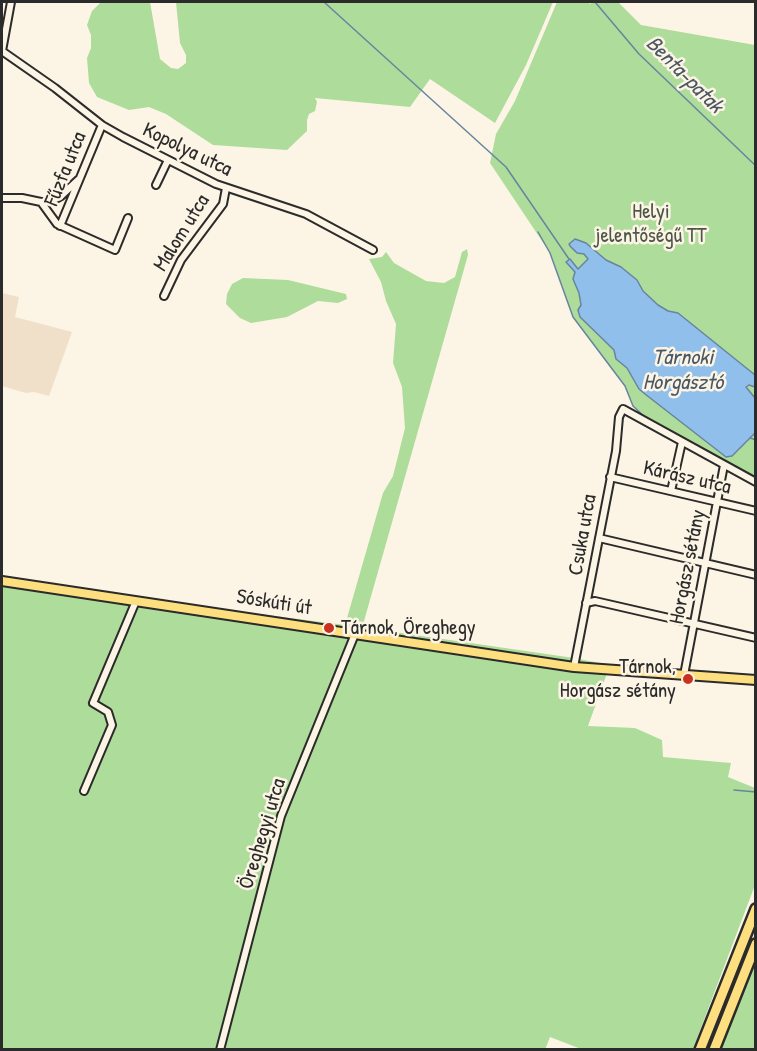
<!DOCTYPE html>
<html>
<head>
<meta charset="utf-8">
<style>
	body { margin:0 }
	#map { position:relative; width:757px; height:1051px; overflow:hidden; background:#fcf5e5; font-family:"Patrick Hand",sans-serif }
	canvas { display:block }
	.frame { position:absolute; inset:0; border:3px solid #2b2b2b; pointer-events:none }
</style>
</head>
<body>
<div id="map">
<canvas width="757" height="1051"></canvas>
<div class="frame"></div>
</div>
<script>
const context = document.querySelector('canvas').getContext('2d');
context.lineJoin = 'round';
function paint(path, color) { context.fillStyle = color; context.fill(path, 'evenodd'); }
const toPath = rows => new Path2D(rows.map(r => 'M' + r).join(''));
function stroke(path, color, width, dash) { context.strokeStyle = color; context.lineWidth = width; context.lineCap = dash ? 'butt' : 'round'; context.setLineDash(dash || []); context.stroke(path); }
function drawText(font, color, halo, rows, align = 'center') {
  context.font = font + ' "Patrick Hand",sans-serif'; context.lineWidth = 5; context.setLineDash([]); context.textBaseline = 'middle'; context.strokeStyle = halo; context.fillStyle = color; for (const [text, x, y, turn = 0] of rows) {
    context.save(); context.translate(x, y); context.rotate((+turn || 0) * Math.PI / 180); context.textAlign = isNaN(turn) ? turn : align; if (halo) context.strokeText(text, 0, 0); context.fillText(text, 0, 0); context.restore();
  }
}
paint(toPath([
	[2,293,19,297,15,317,72,332,49,396,34,392,26,393,2,386]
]), '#f0dfc9');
paint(toPath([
	[101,2,150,2,160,59,171,68,178,69,186,63,186,55,180,43,176,2,553,2,526,65,495,123,430,79,410,107,315,98,317,102,315,111,309,114,307,120,307,131,287,150,213,145,166,114,149,107,129,110,97,97,89,83,87,58,91,48,91,35,87,25,92,11],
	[557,2,588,2,590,4,592,2,618,2,641,25,755,45,755,480,639,413,633,406,625,386,573,317,550,253,490,163,496,134,515,101],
	[467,249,468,255,364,621,367,628,574,658,610,665,588,726,635,728,662,740,663,757,731,763,728,777,755,788,755,885,693,1049,581,1049,550,1037,545,1050,2,1050,2,579,144,599,345,625,383,493,393,476,405,428,402,387,393,363,396,324,386,301,381,282,369,259,382,257,386,252,394,263,426,281,444,283,455,277,462,252],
	[243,278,288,280,346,294,347,299,338,303,318,301,287,317,251,323,240,318,226,304,227,294,232,284],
	[755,962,755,1049,721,1049]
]), '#aedc9b');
const water = toPath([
	[575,239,586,243,606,260,621,267,637,280,643,291,658,305,668,311,678,313,755,375,755,387,749,385,746,387,755,398,755,433,732,456,726,457,645,394,639,389,627,368,616,359,614,350,580,317,578,310,581,305,579,293,573,279,575,272,566,262,570,259,578,269,588,259,584,254,577,253,570,246,569,244,575,239]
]);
paint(water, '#91bfeb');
stroke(water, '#68849e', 1.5);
stroke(toPath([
	[324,2,506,167,569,259],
	[595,2,639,54,756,166],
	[538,232,550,253,573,317,625,386,633,406,646,418],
	[750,438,756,440],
	[734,790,756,792]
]), '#68849e', 1.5);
const minor = toPath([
	[2,51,55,88,102,125,123,137,216,184,306,214,373,250],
	[2,51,11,2],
	[156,185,168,160],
	[2,198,22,198,41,202,50,202,61,196,78,180],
	[41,202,57,224,115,250,128,218],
	[60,226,102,125],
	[164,296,181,260,223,204,226,188],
	[610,477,756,511],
	[671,491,682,442],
	[599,538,756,575],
	[586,603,595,601,756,638],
	[574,667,616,451,619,417,623,409,756,482],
	[684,675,724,465],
	[84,791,112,725,108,712,93,703,136,601],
	[220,1050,281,816,355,634]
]);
const major = toPath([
	[2,581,574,667,756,680]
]);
const highway = toPath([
	[700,1050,756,909],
	[714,1050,756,944]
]);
stroke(minor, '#2b2b2b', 10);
stroke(major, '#2b2b2b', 12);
stroke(highway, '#2b2b2b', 14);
stroke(minor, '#fcf5e5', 6);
stroke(major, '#fedf80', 8);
stroke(highway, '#fedf80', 9);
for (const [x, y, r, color] of [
	[329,628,6,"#c8321e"],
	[688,679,6,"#c8321e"]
]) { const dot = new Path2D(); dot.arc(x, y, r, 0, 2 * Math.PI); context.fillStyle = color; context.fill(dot); stroke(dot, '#fcf5e5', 2); }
drawText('21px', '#2b2b2b', '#fcf5e5', [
	["Kopolya utca",187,150,26],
	["Fűzfa utca",66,169,-68],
	["Malom utca",182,233,-58],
	["Kárász utca",687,478,13],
	["Csuka utca",583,535,-80],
	["Horgász sétány",688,567,-79],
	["Sóskúti út",274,603,9],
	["Öreghegyi utca",263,834,-73]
]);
drawText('21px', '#4c5747', '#fcf5e5', [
	["Helyi",651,212],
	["jelentőségű TT",651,236]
]);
drawText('21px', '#2b2b2b', '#fcf5e5', [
	["Tárnok, Öreghegy",341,628],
	["Tárnok,",676,667,"right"],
	["Horgász sétány",676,691,"right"]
], 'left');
drawText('italic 22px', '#4a5765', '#fcf5e5', [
	["Benta-patak",684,75,45],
	["Tárnoki",683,358],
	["Horgásztó",683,383]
]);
</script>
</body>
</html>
